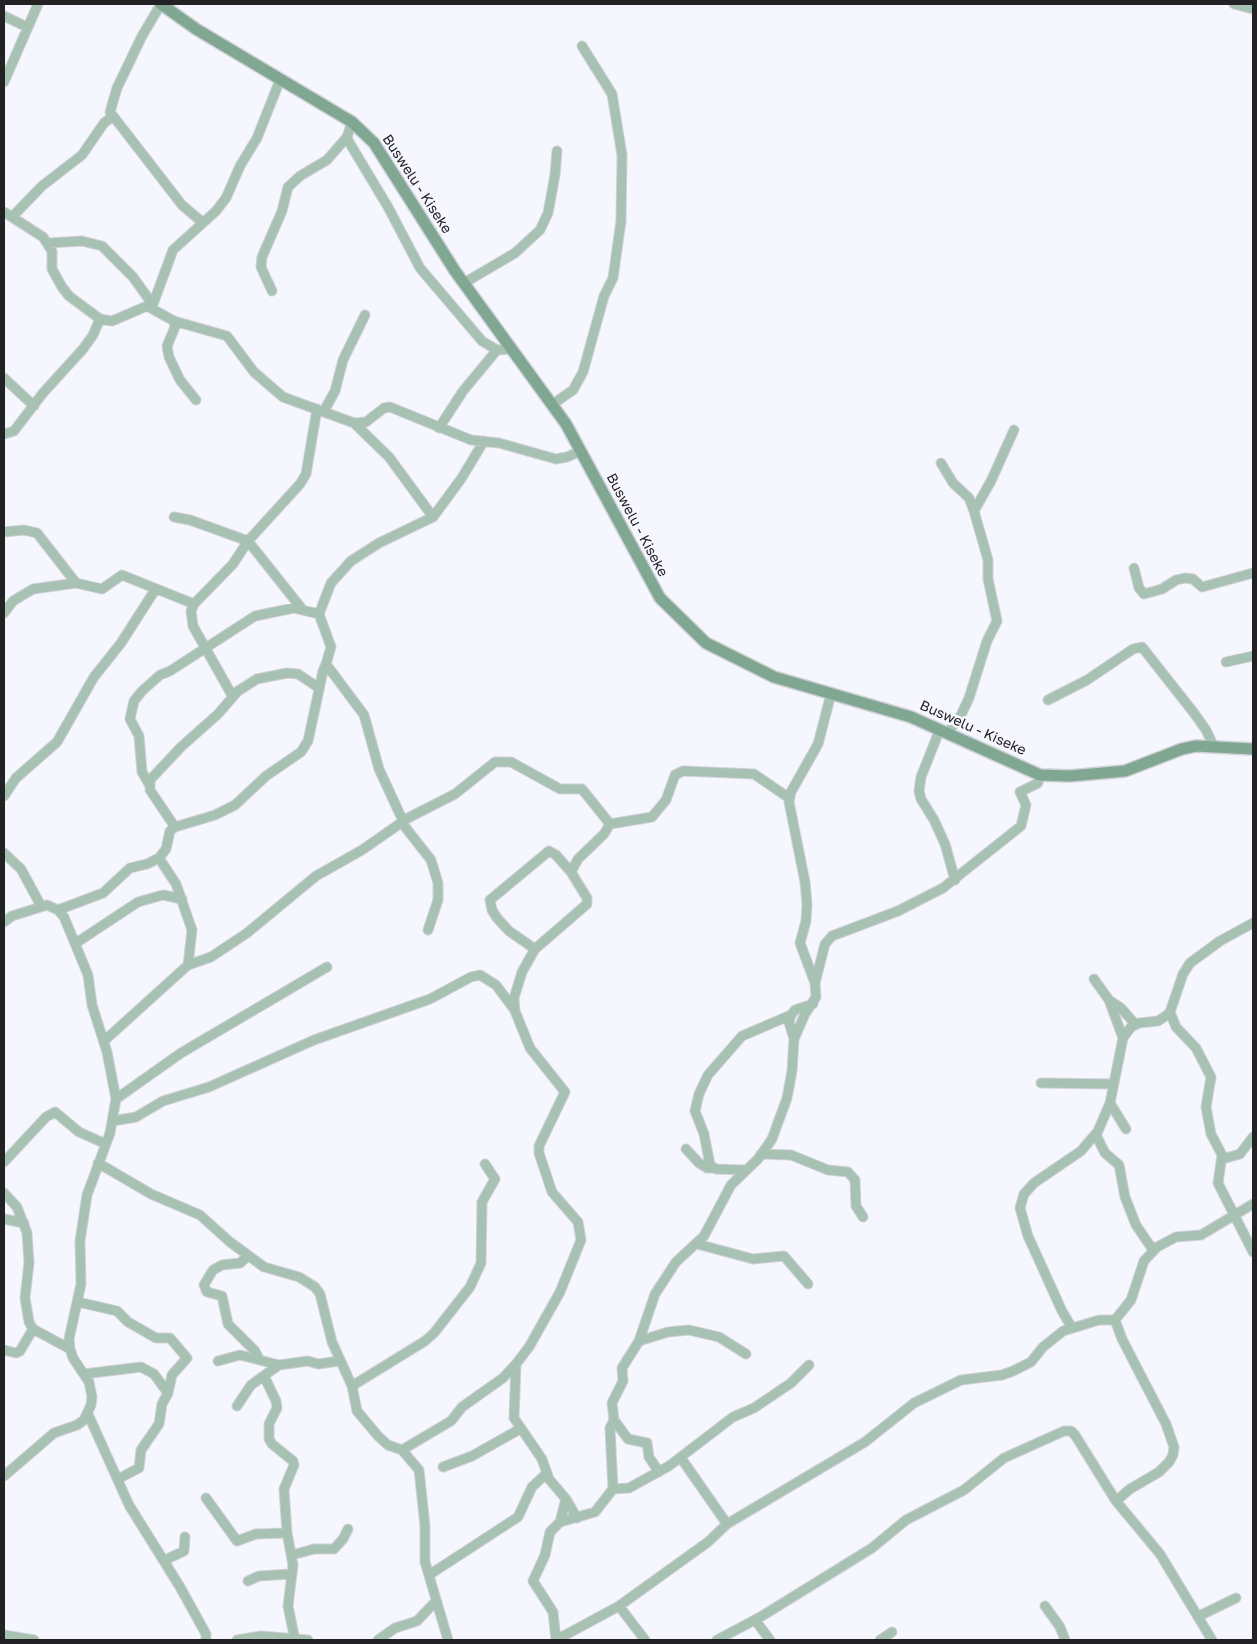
<!DOCTYPE html>
<html>
<head>
<meta charset="utf-8">
<style>
	body { margin:0 }
	#map { position:relative; width:1257px; height:1644px; overflow:hidden; background:#f6f6fe; font-family:"Golos Text",sans-serif }
	canvas { display:block }
	.frame { position:absolute; inset:0; border:5px solid #222225; pointer-events:none }
</style>
</head>
<body>
<div id="map">
<canvas width="1257" height="1644"></canvas>
<div class="frame"></div>
</div>
<script>
const context = document.querySelector('canvas').getContext('2d');
context.lineJoin = 'round';
const toPath = rows => new Path2D(rows.map(r => 'M' + r).join(''));
function stroke(path, color, width, dash) { context.strokeStyle = color; context.lineWidth = width; context.lineCap = dash ? 'butt' : 'round'; context.setLineDash(dash || []); context.stroke(path); }
function drawText(font, color, halo, rows, align = 'center') {
  context.font = font + ' "Golos Text",sans-serif'; context.lineWidth = 5; context.setLineDash([]); context.textBaseline = 'middle'; context.strokeStyle = halo; context.fillStyle = color; for (const [text, x, y, turn = 0] of rows) {
    context.save(); context.translate(x, y); context.rotate((+turn || 0) * Math.PI / 180); context.textAlign = isNaN(turn) ? turn : align; if (halo) context.strokeText(text, 0, 0); context.fillText(text, 0, 0); context.restore();
  }
}
const street = toPath([
	[161,4,142,36,117,88,110,112,182,205,202,222],
	[1234,4,1253,9],
	[4,16,27,27],
	[4,82,38,4],
	[352,122,347,137,349,142,388,207,420,268,482,341,497,350,512,349],
	[4,212,43,237,52,251,52,269,62,287,69,296,100,319,112,321,147,306,174,321,227,336,254,372,283,397,354,423,366,422,384,408,390,407,471,440,499,443,556,459,567,457,581,451],
	[13,216,42,186,82,155,104,123,112,117],
	[48,243,82,241,102,246,133,277,153,305],
	[464,283,515,253,540,230,548,213,555,175,557,151],
	[272,291,261,267,262,257,282,211,288,187,300,176,327,160,347,137],
	[152,307,173,250,216,211,226,198,240,166,257,138,280,80],
	[174,321,175,327,167,346,169,357,180,380,196,400],
	[4,378,34,406],
	[553,404,573,390,583,372,604,296,613,278,621,221,622,155,612,94,582,46],
	[324,411,335,391,343,360,365,315],
	[354,423,389,457,433,517],
	[439,428,463,391,497,350],
	[4,434,14,431,43,393,83,349,93,335,100,319],
	[941,463,953,483,969,498,974,511],
	[174,517,190,520,248,541,302,609],
	[4,532,24,530,37,533,76,583],
	[1134,568,1139,588,1144,594,1162,589,1176,580,1185,578,1193,579,1202,587,1253,573],
	[4,613,13,601,33,589,76,583,102,589,122,575,194,604],
	[1226,662,1253,656],
	[233,697,193,626,191,611,194,604,233,564,248,541,300,484,306,474,317,409],
	[1048,700,1087,680,1133,649,1142,647,1194,713,1206,730,1214,747],
	[940,729,921,777,919,791,921,799,934,820,945,844,955,880],
	[948,732,961,715,969,698,987,641,997,621,988,579,988,560,974,511,991,481,1014,430],
	[149,784,142,772,139,736,130,719,134,701,142,691,160,675,170,671,255,616,294,608,319,614],
	[4,796,16,778,57,742,94,677,121,643,155,590],
	[403,821,379,769,364,715,326,664,331,647,319,614,331,583,351,561,379,543,433,517,461,479,484,441],
	[402,823,431,860,438,883,438,900,428,930],
	[175,827,150,790,150,780,181,747,218,714,238,691,257,679,287,673,298,674,319,688],
	[4,853,21,869,41,906],
	[159,858,176,884,192,930,188,965],
	[58,910,103,893,130,868,147,864,159,858,166,849,170,831,175,827,215,815,235,805,266,776,301,752,308,741,323,671,326,664],
	[4,922,12,916,47,905,58,910,64,917,88,975,92,1005,107,1052,116,1099,110,1133,87,1195,80,1241,81,1284,69,1339,70,1349,73,1358,89,1382,92,1397,91,1405,84,1420,77,1425,54,1433,4,1476],
	[76,943,138,902,163,895,182,899],
	[535,949,509,931,497,918,492,910,490,900,549,851,556,855,571,872],
	[1094,979,1109,1000,1121,1008,1135,1024],
	[815,983,825,944,832,936,898,911,943,888,1021,826,1026,805,1020,792,1038,783,1040,775],
	[1109,1000,1123,1038],
	[1170,1012,1176,1027,1196,1048,1211,1077,1206,1107,1211,1134,1222,1155,1218,1183,1253,1252],
	[794,1039,789,1022,791,1015,795,1010,813,1004],
	[104,1041,188,965,211,957,247,933,316,876,362,850,408,818,455,794,495,762,511,762,560,789,582,789,610,824,652,817,666,800,675,775,683,771,754,774,789,798],
	[1041,1083,1113,1084],
	[116,1099,181,1053,327,967],
	[1110,1103,1126,1129],
	[113,1121,136,1117,163,1101,209,1087,314,1040,430,999,471,977,480,975,496,985,514,1009],
	[1096,1135,1105,1153,1119,1165,1125,1197,1136,1225,1153,1250],
	[686,1149,699,1163,707,1168,712,1168],
	[761,1154,791,1155,828,1170,848,1172,855,1180,856,1206,863,1217],
	[1222,1159,1240,1154,1253,1137],
	[4,1162,46,1117,55,1112,79,1132,106,1144],
	[98,1163,151,1194,200,1215,230,1242,264,1267,299,1277,315,1287,320,1294,332,1342,352,1386,357,1411,378,1436,388,1445,402,1450,419,1470,425,1526,425,1562,448,1640],
	[744,1170,716,1169,710,1165,704,1134,695,1111,699,1094,708,1075,742,1036,791,1015],
	[4,1193,17,1207,27,1233,29,1263,25,1298,29,1322,33,1329,70,1349],
	[4,1219,24,1223],
	[697,1244,753,1259,784,1256,808,1284],
	[248,1256,240,1263,222,1265,213,1270,204,1285,207,1292,222,1296,228,1324,255,1351,259,1359],
	[78,1302,117,1311,128,1322,156,1338,170,1338,187,1358,172,1375,168,1393,162,1404,159,1424,141,1450,139,1468,118,1479],
	[1072,1328,1062,1311,1028,1236,1020,1208,1024,1194,1034,1183,1081,1151,1098,1131,1110,1103,1123,1038,1131,1027,1139,1023,1158,1021,1167,1015,1170,1012,1183,974,1190,963,1220,941,1253,923],
	[639,1341,668,1332,689,1330,719,1337,746,1354],
	[4,1350,16,1353,20,1351,33,1329],
	[218,1361,240,1355,279,1365,308,1361,318,1364,339,1361],
	[516,1364,514,1418,542,1459,549,1479,566,1499,577,1518],
	[84,1374,141,1367,154,1374,168,1393],
	[264,1376,276,1401,277,1408,269,1424,269,1439,272,1444,293,1461,294,1465,284,1489,287,1533,293,1565,288,1606,295,1640],
	[352,1386,425,1341,434,1333,470,1287,481,1263,482,1202,495,1179,485,1164],
	[237,1406,251,1385,279,1365],
	[88,1414,129,1505,180,1587,206,1634,206,1640],
	[614,1420,628,1439,647,1443,649,1457,659,1472],
	[402,1450,451,1421,462,1407,503,1378,516,1364,529,1347,560,1292,581,1240,578,1222,552,1192,539,1153,539,1146,565,1092,530,1048,515,1011,514,998,522,972,535,949,587,904,587,898,571,872,578,859,604,834,610,824],
	[681,1458,727,1524],
	[443,1467,472,1456,520,1429],
	[613,1489,629,1488,669,1466,733,1417,754,1408,791,1383,809,1365],
	[206,1498,237,1541,256,1534,287,1533],
	[1116,1501,1130,1489,1159,1472,1169,1462,1173,1455,1174,1447,1166,1424,1122,1339,1115,1320,1131,1300,1144,1261,1157,1247,1176,1237,1201,1235,1253,1204],
	[560,1522,566,1499],
	[292,1555,314,1549,334,1549,343,1539,348,1529],
	[165,1560,184,1551,185,1537],
	[429,1575,518,1517,532,1487,546,1474],
	[248,1581,259,1576,291,1574],
	[619,1606,645,1640],
	[1045,1606,1060,1627,1065,1640],
	[1199,1616,1236,1598],
	[755,1620,770,1640],
	[4,1635,34,1640],
	[237,1640,261,1636,308,1640],
	[378,1640,395,1628,417,1621,435,1602],
	[556,1640,553,1612,533,1581,545,1555,550,1532,560,1522,595,1512,613,1489,610,1428,614,1420,612,1403,623,1381,622,1368,639,1341,655,1294,676,1262,704,1236,731,1185,758,1159,772,1139,787,1098,792,1071,794,1039,805,1014,816,997,815,983,800,943,806,921,807,904,805,882,789,802,791,792,818,744,831,694],
	[556,1640,619,1606,708,1542,727,1524,865,1442,914,1403,961,1380,1002,1375,1013,1371,1031,1362,1043,1347,1063,1331,1099,1320,1115,1320],
	[717,1640,762,1616,872,1548,906,1520,964,1490,1004,1458,1064,1431,1071,1431,1075,1435,1116,1501,1160,1554,1212,1640],
	[880,1640,892,1632]
]);
const secondary = toPath([
	[161,4,196,29,352,122,374,143,455,271,566,424,660,598,706,643,774,677,911,717,1040,775,1070,776,1125,771,1182,749,1196,746,1253,749]
]);
stroke(street, '#d0d0d7', 11);
stroke(secondary, '#d0d0d7', 14);
stroke(street, '#a7c1b3', 9);
stroke(secondary, '#7fa792', 11);
drawText('14px', '#222225', '#f6f6fe', [
	["Buswelu - Kiseke",417,184,57],
	["Buswelu - Kiseke",637,525,62],
	["Buswelu - Kiseke",973,728,24]
]);
</script>
</body>
</html>
